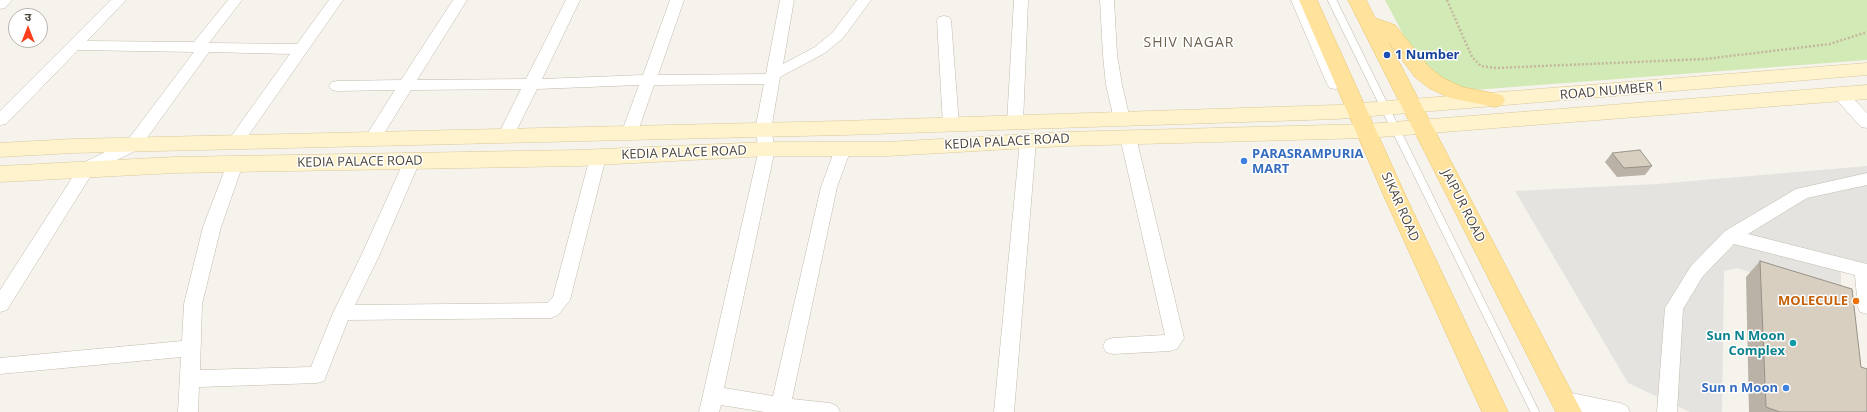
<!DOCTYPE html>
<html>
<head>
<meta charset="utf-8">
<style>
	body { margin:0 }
	#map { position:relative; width:1867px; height:412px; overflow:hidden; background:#f6f3ec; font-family:"Open Sans","Noto Sans Devanagari",sans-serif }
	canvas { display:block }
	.north { position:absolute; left:8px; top:8px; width:40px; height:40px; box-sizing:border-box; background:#fff; border:1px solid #b7b4b0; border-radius:50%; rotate:0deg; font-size:11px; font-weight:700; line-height:16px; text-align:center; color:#4b4439 }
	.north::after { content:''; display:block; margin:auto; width:14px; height:18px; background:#fc3f1d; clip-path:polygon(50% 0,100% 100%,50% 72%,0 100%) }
</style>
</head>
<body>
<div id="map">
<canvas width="1867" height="412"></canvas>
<div class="north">उ</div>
</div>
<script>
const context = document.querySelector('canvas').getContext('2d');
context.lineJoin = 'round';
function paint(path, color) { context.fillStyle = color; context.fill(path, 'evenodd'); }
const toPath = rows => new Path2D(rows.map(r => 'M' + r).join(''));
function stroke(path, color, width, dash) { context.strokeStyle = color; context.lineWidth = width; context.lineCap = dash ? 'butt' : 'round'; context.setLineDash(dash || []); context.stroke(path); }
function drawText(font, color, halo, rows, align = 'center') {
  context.font = font + ' "Open Sans",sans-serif'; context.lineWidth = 3; context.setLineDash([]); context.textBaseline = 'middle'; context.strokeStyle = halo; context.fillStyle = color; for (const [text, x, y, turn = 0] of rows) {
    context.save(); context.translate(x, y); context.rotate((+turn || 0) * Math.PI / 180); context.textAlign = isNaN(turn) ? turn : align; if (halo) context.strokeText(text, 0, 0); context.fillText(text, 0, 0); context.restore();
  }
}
paint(toPath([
	[1385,0,1867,0,1867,60,1460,91,1444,85,1414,55]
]), '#d2eab5');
paint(toPath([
	[1867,166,1867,264,1841,257,1841,300,1737,268,1724,271,1722,412,1690,412,1628,383,1515,191,1657,184]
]), '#e5e3e0');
const lane = toPath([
	[1332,0,1535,412]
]);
const street = toPath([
	[0,0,12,0,5,8,0,9,0,0],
	[111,0,126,0,87,41,194,42,228,0,242,0,209,43,297,44,329,0,343,0,241,146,235,148,229,146,227,142,290,54,209,52,139,149,93,172,7,310,0,312,0,290,81,164,127,141,194,52,78,50,6,124,0,125,0,111,111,0],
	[453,0,467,0,417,80,526,79,566,0,580,0,542,79,643,75,670,0,684,0,658,75,766,74,780,0,794,0,783,64,815,47,833,32,857,0,871,0,843,38,825,53,780,77,771,130,775,149,724,388,773,396,821,187,835,149,837,145,843,143,849,145,851,149,837,187,792,399,830,403,837,406,840,412,765,412,721,405,719,412,699,412,759,149,755,130,764,84,654,85,637,134,635,138,629,140,623,138,621,134,639,85,537,89,512,139,506,141,500,139,498,135,521,89,411,90,378,143,372,145,366,143,364,139,395,90,337,91,332,90,329,86,332,82,337,81,401,80,453,0],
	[1014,0,1028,0,1023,123,1021,127,1015,128,1009,127,1007,123,1014,0],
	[1100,0,1114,0,1117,55,1122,85,1130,119,1128,123,1122,124,1116,123,1114,119,1106,85,1103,55,1100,0],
	[1291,0,1305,0,1343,84,1340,88,1335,89,1330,88,1327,84,1291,0],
	[944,16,949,17,951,20,959,125,957,129,951,130,945,129,943,125,937,20,939,17,944,16],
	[1840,89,1845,90,1867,113,1867,128,1861,127,1835,98,1832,94,1835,90,1840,89],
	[1128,131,1134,133,1136,137,1184,338,1177,349,1170,351,1113,354,1106,352,1103,346,1106,340,1113,338,1165,335,1120,137,1122,133,1128,131],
	[1028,135,1034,137,1036,141,1014,412,994,412,1020,141,1022,137,1028,135],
	[598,151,604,153,606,157,570,300,558,315,551,318,348,320,324,381,317,383,199,387,198,412,178,412,181,357,0,374,0,358,182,341,184,304,203,227,227,164,229,160,235,158,241,160,243,164,221,227,202,304,200,370,311,367,333,313,361,256,404,161,406,157,412,155,418,157,420,161,379,256,355,305,547,303,553,297,590,157,592,153,598,151],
	[1867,173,1867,185,1807,198,1748,234,1867,264,1867,314,1860,312,1858,307,1855,275,1734,244,1703,276,1683,309,1677,412,1657,412,1665,308,1691,266,1725,231,1796,189,1867,173],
	[1562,391,1620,403,1627,406,1630,412,1578,412,1562,409,1555,406,1552,400,1555,394,1562,391]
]);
const secondary = toPath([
	[1867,63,1867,75,1336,119,842,135,72,153,0,157,0,143,72,139,842,121,1336,105,1867,63],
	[1867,85,1867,99,1367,138,1064,146,888,156,767,156,578,166,174,173,0,182,0,166,174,157,578,150,767,142,888,142,1064,132,1367,124,1867,85]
]);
const primary = toPath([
	[1299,0,1317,0,1408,201,1508,412,1482,412,1386,201,1299,0],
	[1348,0,1366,0,1375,18,1395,25,1429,67,1443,78,1462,87,1502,95,1505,100,1502,105,1495,107,1450,98,1429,88,1415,77,1388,41,1582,412,1556,412,1348,0]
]);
stroke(lane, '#c2bbae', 9);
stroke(street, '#c2bbae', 1);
stroke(secondary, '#d6c79b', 1);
stroke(primary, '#e6c16a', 1);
stroke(toPath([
	[1447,0,1472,57,1481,66,1496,68,1705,59,1830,44,1867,32]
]), '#c4b79f', 2.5, [2, 2]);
stroke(lane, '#fff', 8);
paint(street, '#fff');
paint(secondary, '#fff3cd');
paint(primary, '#ffe39c');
paint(toPath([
	[1612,153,1652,166,1645,175,1617,177,1605,162],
	[1760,261,1861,367,1867,412,1749,412,1746,277]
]), '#bab2a6');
const building = toPath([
	[1640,150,1652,166,1624,168,1612,153,1640,150],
	[1760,261,1852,289,1861,367,1867,369,1867,412,1780,412,1766,407,1760,261]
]);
paint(building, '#d8cfc1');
stroke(building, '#979187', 1);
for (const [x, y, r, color] of [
	[1387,55,4,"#1a4fb4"],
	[1244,161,4,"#3f7fe0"],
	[1856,301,4,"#e8710a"],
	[1793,343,4,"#0f9aa8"],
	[1786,388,4,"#3f7fe0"]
]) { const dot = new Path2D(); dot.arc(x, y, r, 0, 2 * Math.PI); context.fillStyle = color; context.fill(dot); stroke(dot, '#fff', 1.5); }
drawText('bold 13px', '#164399', '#fff', [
	["1 Number",1395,55]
], 'left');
drawText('13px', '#4b4439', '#fff', [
	["ROAD NUMBER 1",1612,91,-5],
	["KEDIA PALACE ROAD",1007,142,-3],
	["KEDIA PALACE ROAD",684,153,-2],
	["KEDIA PALACE ROAD",360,162,-1],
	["JAIPUR ROAD",1463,206,63],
	["SIKAR ROAD",1400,207,66]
]);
drawText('bold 13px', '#366cbe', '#fff', [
	["PARASRAMPURIA",1252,154],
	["MART",1252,169],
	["Sun n Moon",1778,388,"right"]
], 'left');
drawText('bold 13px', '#c56008', '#fff', [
	["MOLECULE",1848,301]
], 'right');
drawText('bold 13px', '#0d838f', '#fff', [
	["Sun N Moon",1785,336],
	["Complex",1785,351]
], 'right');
context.letterSpacing = '1px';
drawText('14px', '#6e6250', '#fff', [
	["SHIV NAGAR",1189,43]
]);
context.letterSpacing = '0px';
</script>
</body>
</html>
